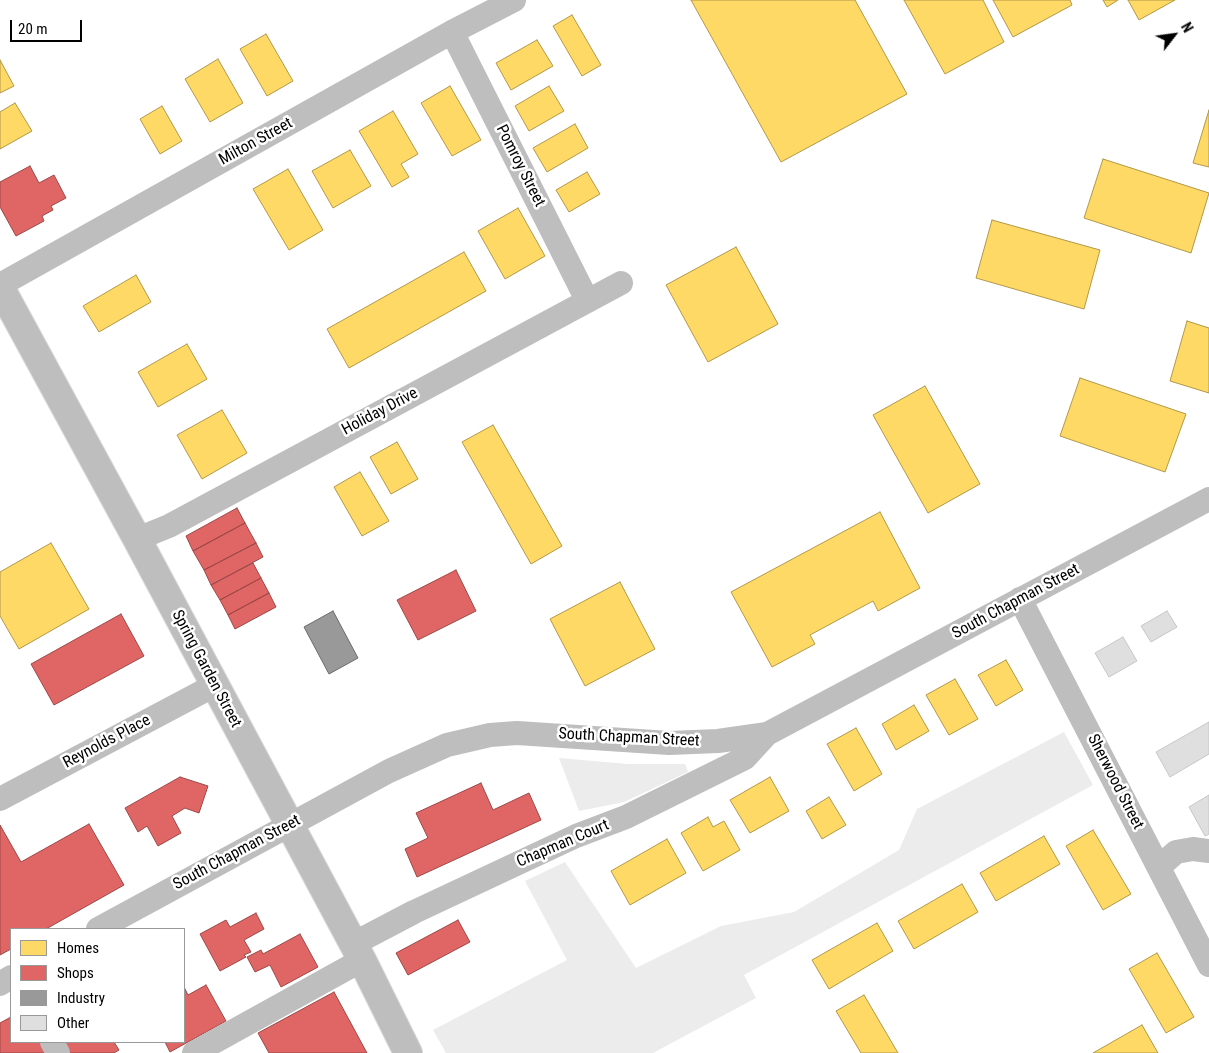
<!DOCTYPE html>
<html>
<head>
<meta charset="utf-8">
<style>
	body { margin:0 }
	#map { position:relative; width:1209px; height:1053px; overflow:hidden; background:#fff; font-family:"Roboto Condensed",sans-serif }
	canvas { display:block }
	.legend { position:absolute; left:10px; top:928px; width:175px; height:115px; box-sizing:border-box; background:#fff; border:1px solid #999; margin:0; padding:6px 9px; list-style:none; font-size:15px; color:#000 }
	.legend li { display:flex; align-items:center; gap:10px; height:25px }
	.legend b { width:25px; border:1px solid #999 }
	.north { position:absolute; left:1149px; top:10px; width:50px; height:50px; -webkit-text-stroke:4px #fff; paint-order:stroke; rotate:60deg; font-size:14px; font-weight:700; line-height:20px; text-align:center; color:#000 }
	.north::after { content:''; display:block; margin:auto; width:18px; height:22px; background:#000; clip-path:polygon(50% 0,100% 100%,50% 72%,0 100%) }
	.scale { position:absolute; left:10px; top:20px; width:72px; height:22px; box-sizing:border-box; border:2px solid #000; border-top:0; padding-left:6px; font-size:15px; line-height:18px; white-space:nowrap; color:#000; -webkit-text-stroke:4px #fff; paint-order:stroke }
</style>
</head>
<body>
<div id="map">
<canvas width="1209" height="1053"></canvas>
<ul class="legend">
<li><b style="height:14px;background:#ffd966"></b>Homes</li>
<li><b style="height:14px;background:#e06666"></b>Shops</li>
<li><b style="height:14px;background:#999"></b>Industry</li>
<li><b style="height:14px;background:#dfdfdf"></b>Other</li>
</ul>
<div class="north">N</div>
<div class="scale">20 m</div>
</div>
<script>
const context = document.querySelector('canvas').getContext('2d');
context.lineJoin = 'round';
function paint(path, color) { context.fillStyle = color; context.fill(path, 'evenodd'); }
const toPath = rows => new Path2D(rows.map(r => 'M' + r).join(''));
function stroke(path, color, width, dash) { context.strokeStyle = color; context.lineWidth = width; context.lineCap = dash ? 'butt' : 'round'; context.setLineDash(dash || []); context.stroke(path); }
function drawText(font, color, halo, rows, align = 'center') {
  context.font = font + ' "Roboto Condensed",sans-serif'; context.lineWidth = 5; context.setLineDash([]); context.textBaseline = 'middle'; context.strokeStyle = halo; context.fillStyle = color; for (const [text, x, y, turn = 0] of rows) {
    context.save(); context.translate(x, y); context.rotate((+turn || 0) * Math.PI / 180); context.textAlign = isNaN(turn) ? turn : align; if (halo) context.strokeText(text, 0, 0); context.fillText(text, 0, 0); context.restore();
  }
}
paint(toPath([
	[1064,732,1093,785,744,975,756,998,653,1053,446,1053,433,1030,567,960,525,881,565,862,636,968,721,926,794,912,899,850,917,809],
	[559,758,628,764,685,764,688,772,624,802,579,811]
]), '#ececec');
const homes = toPath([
	[691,0,855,0,907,94,781,162,691,0],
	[904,0,983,0,1004,42,945,74,904,0],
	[993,0,1070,0,1072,5,1013,37,993,0],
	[1103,0,1118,0,1107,7,1103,0],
	[1128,0,1175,0,1139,20,1128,0],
	[572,15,601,65,582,76,553,26,572,15],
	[266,34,293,81,267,96,240,49,266,34],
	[537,40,553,66,511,90,496,63,537,40],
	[218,59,243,103,210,122,185,79,218,59],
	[0,60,14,86,0,93,0,60],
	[450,86,481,140,452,156,421,103,450,86],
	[549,86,564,111,529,131,515,106,549,86],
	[15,103,32,131,0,149,0,112,15,103],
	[162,106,182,141,160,154,140,119,162,106],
	[1209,110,1209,167,1193,163,1209,110],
	[393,111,418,154,401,164,409,177,392,187,359,131,393,111],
	[575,124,588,148,547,172,533,148,575,124],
	[350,150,371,186,333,208,312,171,350,150],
	[1103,159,1209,193,1191,253,1084,218,1103,159],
	[288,169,323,230,289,250,253,189,288,169],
	[587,172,600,194,569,212,556,190,587,172],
	[518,208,545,256,505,279,478,231,518,208],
	[992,220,1100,250,1084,309,976,278,992,220],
	[736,247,778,324,708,362,666,285,736,247],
	[464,252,486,291,349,368,327,329,464,252],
	[136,275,151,302,99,332,83,306,136,275],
	[1187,321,1209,328,1209,393,1170,381,1187,321],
	[187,344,207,379,158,407,138,372,187,344],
	[1080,378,1186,414,1165,472,1060,436,1080,378],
	[925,386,980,484,928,513,873,415,925,386],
	[222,410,247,453,202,479,177,435,222,410],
	[493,425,562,546,531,564,462,442,493,425],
	[397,442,418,479,391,494,370,457,397,442],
	[360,472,389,521,362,536,334,487,360,472],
	[880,512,920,588,878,611,873,601,810,635,815,644,772,667,731,592,880,512],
	[51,543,89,609,19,649,0,616,0,572,51,543],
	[620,582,655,649,585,686,550,619,620,582],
	[1006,660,1023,690,996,706,978,675,1006,660],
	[955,679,978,719,949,735,926,695,955,679],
	[914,705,929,731,896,750,882,724,914,705],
	[856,728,882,774,854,791,827,744,856,728],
	[770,777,789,811,750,833,730,800,770,777],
	[829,797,846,825,822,839,806,811,829,797],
	[708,817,713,827,724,821,740,850,703,871,681,833,708,817],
	[1093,830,1131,894,1103,910,1066,846,1093,830],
	[1044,836,1060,864,996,901,980,873,1044,836],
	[667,839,686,873,630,905,611,871,667,839],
	[962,884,978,912,914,949,898,921,962,884],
	[877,923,893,951,829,989,812,960,877,923],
	[1157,953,1194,1017,1166,1033,1129,969,1157,953],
	[864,995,898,1053,861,1053,836,1011,864,995],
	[1142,1025,1158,1053,1093,1053,1142,1025]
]);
paint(homes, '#ffd966');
stroke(homes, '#b29847', 1);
const shops = toPath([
	[30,166,39,183,54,175,66,198,51,206,53,210,42,216,44,221,16,236,0,207,0,182,30,166],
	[237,508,245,523,193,551,186,536,237,508],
	[245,523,256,543,204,570,193,551,245,523],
	[256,543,263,557,211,585,204,570,256,543],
	[253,563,261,578,220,600,211,585,253,563],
	[456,570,476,611,418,640,397,600,456,570],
	[261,578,269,593,228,615,220,600,261,578],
	[269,593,276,607,235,629,228,615,269,593],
	[121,614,144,656,54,705,31,664,121,614],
	[180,777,208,786,199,813,185,808,172,816,181,833,158,846,147,826,138,832,125,808,180,777],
	[481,783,493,810,529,793,541,820,417,877,405,849,428,838,416,813,481,783],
	[89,824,124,885,46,929,11,929,11,949,0,955,0,825,21,862,89,824],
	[256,913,264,929,244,940,251,952,244,955,246,957,220,971,200,934,226,920,230,927,256,913],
	[458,920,470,942,408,975,396,953,458,920],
	[300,934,318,967,281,987,270,965,255,972,247,957,261,950,263,954,300,934],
	[206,985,226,1021,170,1052,165,1042,184,1042,184,987,188,995,206,985],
	[334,992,367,1053,269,1053,258,1033,334,992],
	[11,1017,11,1042,42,1042,49,1053,0,1053,0,1023,11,1017],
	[62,1042,114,1042,119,1050,114,1053,69,1053,62,1042]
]);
paint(shops, '#e06666');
stroke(shops, '#9d4747', 1);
const industry = toPath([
	[333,611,358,658,329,674,304,627,333,611]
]);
paint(industry, '#999');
stroke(industry, '#6b6b6b', 1);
const building = toPath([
	[1167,611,1177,627,1151,642,1141,626,1167,611],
	[1123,637,1137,661,1109,677,1095,653,1123,637],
	[1209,722,1209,754,1170,777,1156,752,1209,722],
	[1209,795,1209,834,1205,836,1189,807,1209,795]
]);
paint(building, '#dfdfdf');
stroke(building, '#c7c7c7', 1);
const major = toPath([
	[0,287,137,539,362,960,408,1053]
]);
stroke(major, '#dbdbdb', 30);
stroke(toPath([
	[452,32,587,300],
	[0,285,452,32,514,0],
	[137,539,169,526,621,283],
	[1020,599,1209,965],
	[0,799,215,685],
	[1159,867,1176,852,1193,849,1209,851],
	[98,929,389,771,447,745,490,735,517,733,669,743,718,741,767,734,1209,499],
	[353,944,414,912,576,836,626,817,745,758,767,734],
	[0,984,11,977],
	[52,1042,58,1053],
	[194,1053,362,960]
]), '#bebebe', 24);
stroke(major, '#bebebe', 28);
drawText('16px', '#000', '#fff', [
	["Milton Street",256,142,-29],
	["Pomroy Street",520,166,63],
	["Holiday Drive",380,412,-28],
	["South Chapman Street",1016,602,-28],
	["Spring Garden Street",206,669,62],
	["South Chapman Street",629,738,3],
	["Reynolds Place",107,742,-28],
	["Sherwood Street",1115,782,63],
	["Chapman Court",563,844,-23],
	["South Chapman Street",237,853,-28]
]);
</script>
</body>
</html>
